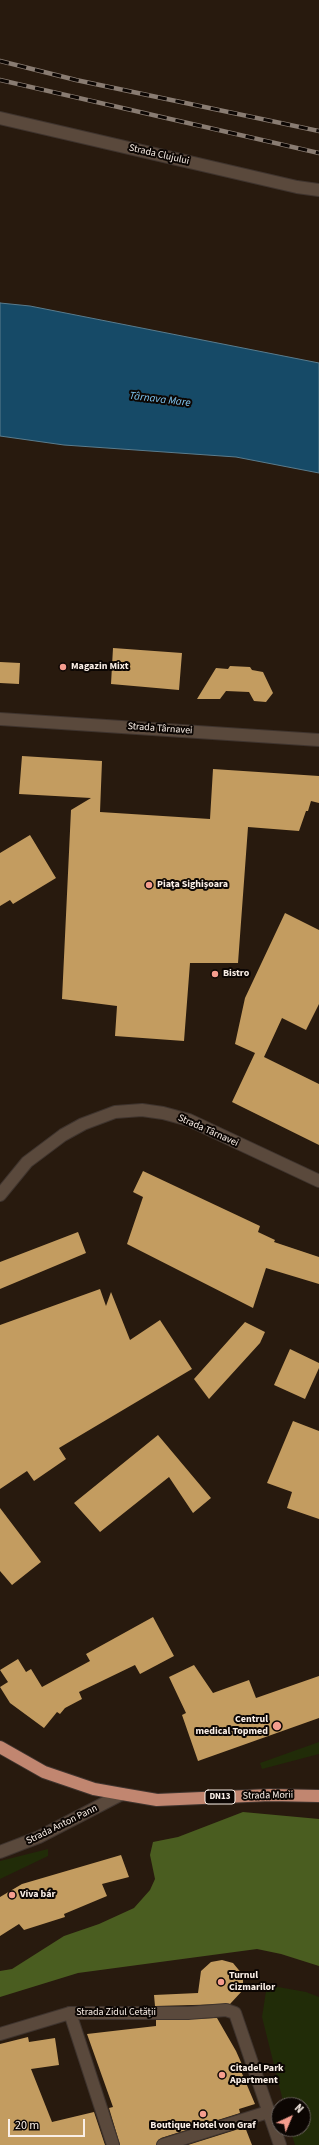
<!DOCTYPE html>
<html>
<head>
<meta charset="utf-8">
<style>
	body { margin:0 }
	#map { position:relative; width:319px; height:2145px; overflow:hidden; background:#281a0e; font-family:"Source Sans 3",sans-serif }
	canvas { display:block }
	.north { position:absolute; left:271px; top:2097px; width:40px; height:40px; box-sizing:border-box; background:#0c0603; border:1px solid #6b635e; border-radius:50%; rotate:44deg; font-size:11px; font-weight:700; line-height:16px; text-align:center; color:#faefe7 }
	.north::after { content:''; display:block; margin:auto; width:14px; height:18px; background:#f59d8e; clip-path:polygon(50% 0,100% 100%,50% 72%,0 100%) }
	.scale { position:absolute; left:8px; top:2119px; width:77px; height:18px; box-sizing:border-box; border:2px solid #faefe7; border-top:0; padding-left:5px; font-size:12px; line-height:14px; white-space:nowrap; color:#faefe7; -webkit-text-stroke:3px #0c0603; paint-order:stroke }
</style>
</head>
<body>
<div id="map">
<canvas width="319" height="2145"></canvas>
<div class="north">N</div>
<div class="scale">20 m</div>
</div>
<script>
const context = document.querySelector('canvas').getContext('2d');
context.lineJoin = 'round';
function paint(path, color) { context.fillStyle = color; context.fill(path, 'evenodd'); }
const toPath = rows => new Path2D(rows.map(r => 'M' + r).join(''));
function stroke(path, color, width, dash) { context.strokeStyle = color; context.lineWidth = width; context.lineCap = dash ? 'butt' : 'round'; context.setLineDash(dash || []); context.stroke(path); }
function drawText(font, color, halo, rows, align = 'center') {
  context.font = font + ' "Source Sans 3",sans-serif'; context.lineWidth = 4; context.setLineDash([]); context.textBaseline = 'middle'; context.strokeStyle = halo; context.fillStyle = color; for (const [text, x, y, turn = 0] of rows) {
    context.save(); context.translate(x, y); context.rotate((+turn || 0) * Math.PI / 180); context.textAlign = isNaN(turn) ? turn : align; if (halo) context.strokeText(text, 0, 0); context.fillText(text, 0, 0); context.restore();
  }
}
paint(toPath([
	[319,1742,319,1754,262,1769,260,1763],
	[48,1849,48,1856,0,1879,0,1861],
	[267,1985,306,1992,319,1997,319,2145,295,2145,290,2129,303,2129,303,2105,284,2105,262,2017]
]), '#212c08');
paint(toPath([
	[243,1812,319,1819,319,1966,281,1954,257,1949,78,1973,0,1997,0,1971,12,1969,64,1936,99,1924,134,1908,150,1890,155,1879,150,1855,153,1842,178,1837]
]), '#4a5d20');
const water = toPath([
	[0,303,30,306,319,363,319,473,236,457,64,445,0,436,0,303]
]);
paint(water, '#164a67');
stroke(water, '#5a7c8d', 1);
paint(toPath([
	[113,648,182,653,179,690,111,684],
	[0,662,20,663,19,684,0,683],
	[230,666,250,667,252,670,263,672,273,693,266,702,254,701,249,692,226,691,220,699,197,699,216,668,228,669],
	[22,756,102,761,100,812,210,819,213,769,319,776,319,803,311,801,308,811,306,811,299,831,248,827,238,963,190,963,184,1041,115,1036,117,1006,62,999,71,810,91,798,19,794],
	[30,835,56,878,13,904,10,900,0,906,0,853],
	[285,913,319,930,319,1004,306,1030,282,1018,264,1057,319,1084,319,1145,232,1102,255,1053,235,1044,245,998],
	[143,1171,260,1226,258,1232,275,1240,274,1242,319,1257,319,1284,266,1268,253,1308,127,1244,143,1197,133,1192],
	[78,1232,86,1253,0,1289,0,1262],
	[100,1289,106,1306,111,1292,130,1340,160,1320,192,1369,59,1448,66,1459,34,1481,27,1471,0,1489,0,1325],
	[245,1322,265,1332,260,1343,209,1399,194,1379],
	[290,1349,319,1363,319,1368,305,1399,274,1385],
	[293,1421,319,1431,319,1519,287,1508,292,1492,267,1483],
	[158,1435,211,1498,193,1513,169,1477,100,1532,74,1503],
	[0,1508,41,1562,12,1585,0,1571],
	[153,1617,174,1656,140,1674,135,1665,79,1692,82,1699,65,1708,60,1714,57,1712,44,1728,10,1703,0,1687,8,1682,0,1670,18,1659,26,1672,31,1669,42,1687,90,1661,86,1654],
	[194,1665,213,1693,249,1680,256,1698,319,1676,319,1718,198,1761,182,1715,186,1713,169,1677],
	[121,1855,129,1877,102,1884,107,1896,64,1914,65,1917,24,1930,19,1924,0,1936,0,1897,22,1884],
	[222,1960,233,1963,243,1975,243,1990,230,2004,155,2006,154,1995,198,1993,201,1971,211,1962],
	[217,2018,236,2051,244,2069,241,2071,255,2104,239,2109,240,2113,161,2138,156,2145,120,2145,109,2108,113,2107,87,2034,156,2026,156,2020],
	[28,2037,29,2042,55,2038,59,2065,31,2069,52,2122,94,2112,105,2145,0,2145,0,2044],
	[245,2127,252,2145,188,2145]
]), '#c39c60');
const pedestrian = toPath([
	[70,2013,113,2145]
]);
const minor = toPath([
	[0,118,297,187,319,190],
	[0,1195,27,1162,63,1135,83,1124,115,1112,142,1110,163,1113,189,1120,319,1181],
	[0,2034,70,2013,188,2013,226,2010,235,2013,280,2145],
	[163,2145,268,2112]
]);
const tertiary = toPath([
	[0,719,319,740],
	[0,1852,39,1837,122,1794]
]);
const trunk = toPath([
	[0,1747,44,1772,94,1789,122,1794,157,1800,270,1795,319,1796]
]);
stroke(pedestrian, '#3f342e', 14);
stroke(minor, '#3f342e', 14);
stroke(tertiary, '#3f342e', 14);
stroke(trunk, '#3f342e', 14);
stroke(pedestrian, '#5a493c', 12);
stroke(minor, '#5a493c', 12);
stroke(tertiary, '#5a493c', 12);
stroke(trunk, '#c18670', 12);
const rail = toPath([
	[0,61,76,80,319,131],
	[0,80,319,153]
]);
stroke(rail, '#897c72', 4.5);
stroke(rail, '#0c0603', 3, [9]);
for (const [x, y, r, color] of [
	[63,667,4,"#f59d8e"],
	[149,885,4,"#f59d8e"],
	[215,974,4,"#f59d8e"],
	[277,1726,5,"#f59d8e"],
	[12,1895,4,"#f59d8e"],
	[221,1982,4,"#f59d8e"],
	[222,2075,4,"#f59d8e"],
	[203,2114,4,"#f59d8e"]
]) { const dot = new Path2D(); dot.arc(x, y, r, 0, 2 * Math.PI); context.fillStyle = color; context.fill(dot); stroke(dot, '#0c0603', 1.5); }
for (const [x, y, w] of [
	[220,1797,30]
]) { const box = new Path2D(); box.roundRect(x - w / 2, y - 7, w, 14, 3); context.fillStyle = '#0c0603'; context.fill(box); stroke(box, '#faefe7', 1); }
drawText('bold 9px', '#faefe7', null, [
	["DN13",220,1797]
]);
drawText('10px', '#faefe7', '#0c0603', [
	["Strada Clujului",159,155,13],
	["Strada Târnavei",160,729,4],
	["Strada Târnavei",208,1131,24],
	["Strada Morii",268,1796,-1],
	["Strada Anton Pann",62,1825,-26],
	["Strada Zidul Cetății",116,2013]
]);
drawText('bold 10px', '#faefe7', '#0c0603', [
	["Magazin Mixt",71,667],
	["Piața Sighișoara",157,885],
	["Bistro",223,974],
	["Centrul",268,1720,"right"],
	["medical Topmed",268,1732,"right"],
	["Viva bár",20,1895],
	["Turnul",229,1976],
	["Cizmarilor",229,1988],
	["Citadel Park",230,2069],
	["Apartment",230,2081],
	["Boutique Hotel von Graf",203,2126,"center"]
], 'left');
drawText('italic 11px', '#80c8f5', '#0c0603', [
	["Târnava Mare",160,400,7]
]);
</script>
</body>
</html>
